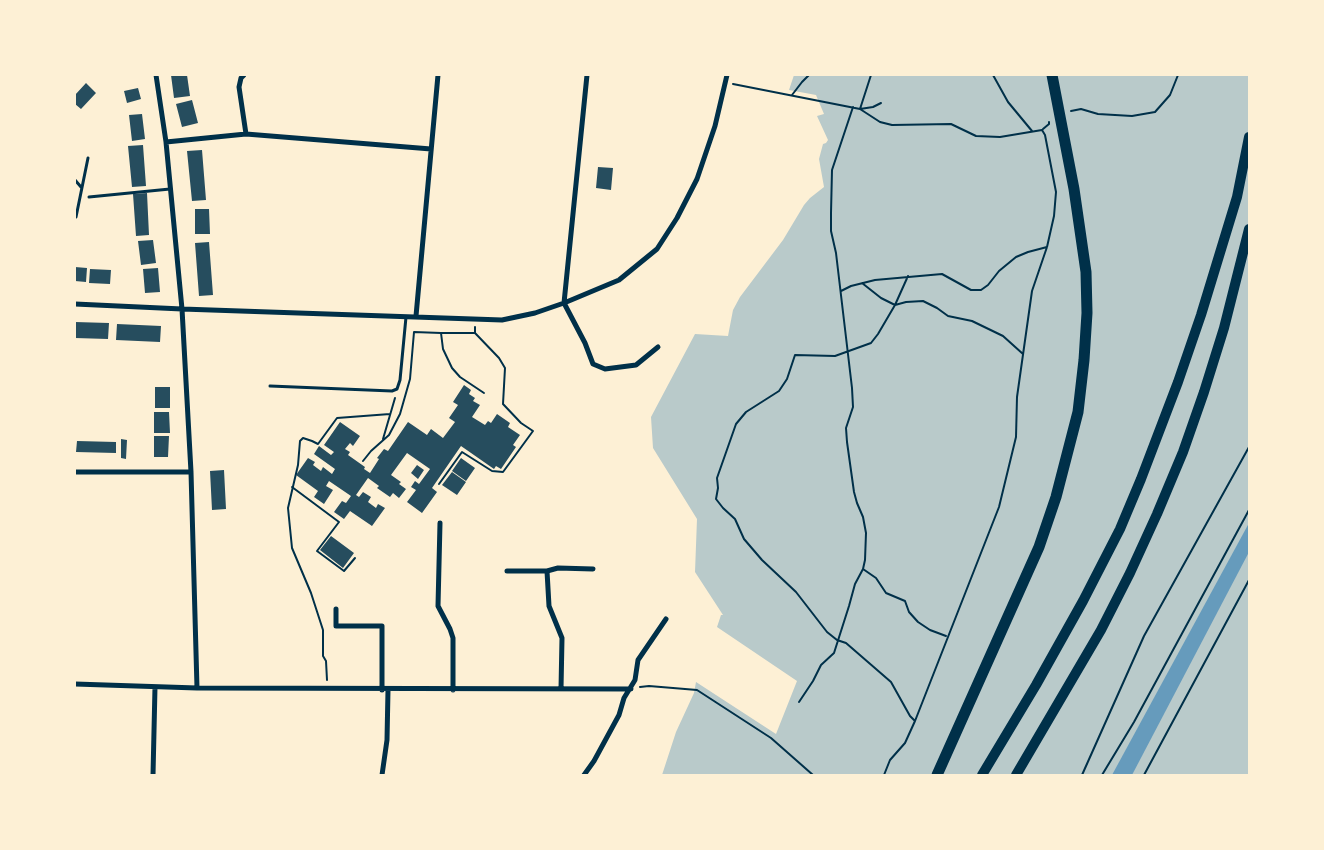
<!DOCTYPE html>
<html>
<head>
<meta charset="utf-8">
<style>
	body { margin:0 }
	#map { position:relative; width:1324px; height:850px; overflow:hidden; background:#fdf0d5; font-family:Poppins,sans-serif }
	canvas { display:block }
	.frame { position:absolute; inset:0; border:76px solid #fdf0d5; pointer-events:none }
</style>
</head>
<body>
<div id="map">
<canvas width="1324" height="850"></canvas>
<div class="frame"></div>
</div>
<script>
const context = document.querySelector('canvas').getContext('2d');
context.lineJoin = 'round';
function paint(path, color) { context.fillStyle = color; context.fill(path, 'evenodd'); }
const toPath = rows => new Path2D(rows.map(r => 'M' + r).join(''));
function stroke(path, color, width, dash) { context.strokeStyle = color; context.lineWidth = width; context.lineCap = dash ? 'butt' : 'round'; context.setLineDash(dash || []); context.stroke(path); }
paint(toPath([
	[794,75,1249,75,1249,775,662,775,676,732,694,693,696,682,776,734,797,681,717,627,721,615,723,615,695,572,697,519,653,448,651,417,695,334,728,336,733,310,740,297,783,240,804,205,810,198,824,187,819,159,823,144,826,143,828,140,817,116,824,114,816,95,789,90]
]), '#b9caca');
paint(toPath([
	[1249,523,1249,552,1132,775,1112,775]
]), '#669bbc');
paint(toPath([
	[171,75,187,75,190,96,174,98],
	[86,83,96,93,81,109,75,104,75,95],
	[138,88,141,99,127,103,124,91],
	[192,100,198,123,182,127,176,104],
	[142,114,145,139,132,141,129,115],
	[143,145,146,186,132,187,128,146],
	[202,150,206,200,192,201,187,151],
	[598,167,613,168,611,190,596,188],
	[147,193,149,235,136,236,133,194],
	[195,209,209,209,210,234,195,234],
	[153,240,156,263,141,265,138,241],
	[209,242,213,295,199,296,195,243],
	[75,267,87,268,86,282,75,281],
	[158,268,160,292,145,293,143,269],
	[90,269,111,270,110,284,89,283],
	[75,322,109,323,108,339,75,338],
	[117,324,161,326,160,342,116,340],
	[464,385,471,390,469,394,475,398,473,401,480,405,472,417,485,425,488,421,491,423,497,414,510,423,508,427,520,435,513,445,516,447,501,469,496,466,494,469,461,446,432,488,437,492,422,513,407,502,416,490,411,487,415,481,419,484,430,469,407,453,391,475,401,482,399,484,406,489,399,498,393,493,390,497,377,488,379,486,368,478,356,495,359,497,363,492,371,497,368,502,376,508,378,504,385,508,372,526,350,511,344,519,334,512,342,501,346,503,351,496,329,481,326,486,333,490,324,504,314,497,318,491,296,475,308,458,315,462,313,465,321,471,323,467,332,474,335,469,314,454,319,446,331,455,334,452,324,445,340,422,360,436,353,446,350,443,345,449,350,452,348,455,365,467,364,469,370,473,379,459,377,458,384,449,388,451,408,422,427,435,431,429,443,438,455,422,449,418,458,405,453,402],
	[155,387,170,387,170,408,155,408],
	[154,412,169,412,170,433,154,433],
	[154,436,169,436,168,457,154,457],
	[121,439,127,440,126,459,121,458],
	[77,441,116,442,116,453,76,452],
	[461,458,475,468,466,481,452,471],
	[417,465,424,470,418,479,411,473],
	[224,470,226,509,212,510,210,471],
	[452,472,466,482,457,495,442,485],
	[331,536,354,553,343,568,320,550]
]), '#264d5e');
stroke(toPath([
	[871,75,860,109,873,107,881,103],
	[993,75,1008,102,1032,131],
	[733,84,860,109,880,122,892,125,951,124,976,136,1000,137,1042,130,1045,135,1056,192,1054,216,1047,247,1032,291,1017,397,1016,437,999,507,915,721,905,743,890,760,884,775],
	[792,95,802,82,809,75],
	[1071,111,1081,109,1098,114,1132,116,1155,112,1170,95,1178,75],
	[1043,129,1049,124,1049,122],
	[862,283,881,298,895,305,908,276],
	[841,291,851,286,875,280,942,274,971,290,981,290,988,285,999,271,1016,257,1028,252,1047,247],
	[475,333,441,333,443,349,452,368,460,377,484,393],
	[383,439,395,398],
	[363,461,371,451,389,435,400,414,410,379,414,332,441,333],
	[439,484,462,452,492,471,503,472,533,431,521,423,503,404,505,368,499,358,475,333,475,327],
	[292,487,339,522,317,551,344,571,355,558],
	[863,569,876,578,886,593,905,601,909,612,918,622,930,630,946,636],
	[327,680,326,661,323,656,323,630,311,593,292,548,288,508,298,465,300,441,303,438,312,441,318,444,337,418,390,414],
	[640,687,649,686,697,690,771,738,813,775],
	[799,702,813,681,821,665,834,653,849,606,855,584,863,569,865,560,866,533,863,517,857,503,854,492,847,442,846,428,853,407,852,388,836,253,831,231,831,213,832,170,853,107],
	[915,721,910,716,891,682,846,643,837,640,827,632,796,592,762,560,744,539,735,519,723,508,716,499,718,488,717,478,736,424,746,412,779,391,787,379,795,355,835,356,871,343,878,334,895,305,906,302,923,301,937,308,948,316,972,321,1003,336,1023,354],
	[1082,775,1144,636,1249,447],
	[1102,775,1134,722,1249,510],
	[1144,775,1249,580]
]), '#003049', 2);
stroke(toPath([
	[75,180,81,187],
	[89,197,170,189],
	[76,217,88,158],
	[270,386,392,391,397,389,400,380,406,317]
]), '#003049', 3);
stroke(toPath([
	[156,75,166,142,182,309,191,472,197,688],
	[244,75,241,78,239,87,246,134],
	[166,142,246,134,431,149],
	[564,303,587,75],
	[564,303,585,343,593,364,605,369,636,365,658,347],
	[75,304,182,309,502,320,535,313,564,303,619,280,657,249,677,218,697,179,715,126,727,75],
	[416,316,438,75],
	[75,472,191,472],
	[440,523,438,606,450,629,453,638,453,690],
	[507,571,547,571,558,568,593,569],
	[547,571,549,606,562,638,561,689],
	[336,609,336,626,382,626,382,690],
	[75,684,197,688,631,689],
	[153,775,155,687],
	[382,775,387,740,388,690],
	[584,775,594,761,619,715,624,698,635,680,638,660,666,619]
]), '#003049', 5);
stroke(toPath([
	[982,775,1036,685,1083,601,1120,529,1141,479,1178,382,1201,315,1237,197,1249,137],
	[1016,775,1101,630,1130,573,1157,514,1183,452,1204,392,1224,328,1249,229]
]), '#003049', 10);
stroke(toPath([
	[937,775,1039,547,1056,497,1078,412,1084,360,1087,313,1086,272,1074,189,1052,75]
]), '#003049', 11);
</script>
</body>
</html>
